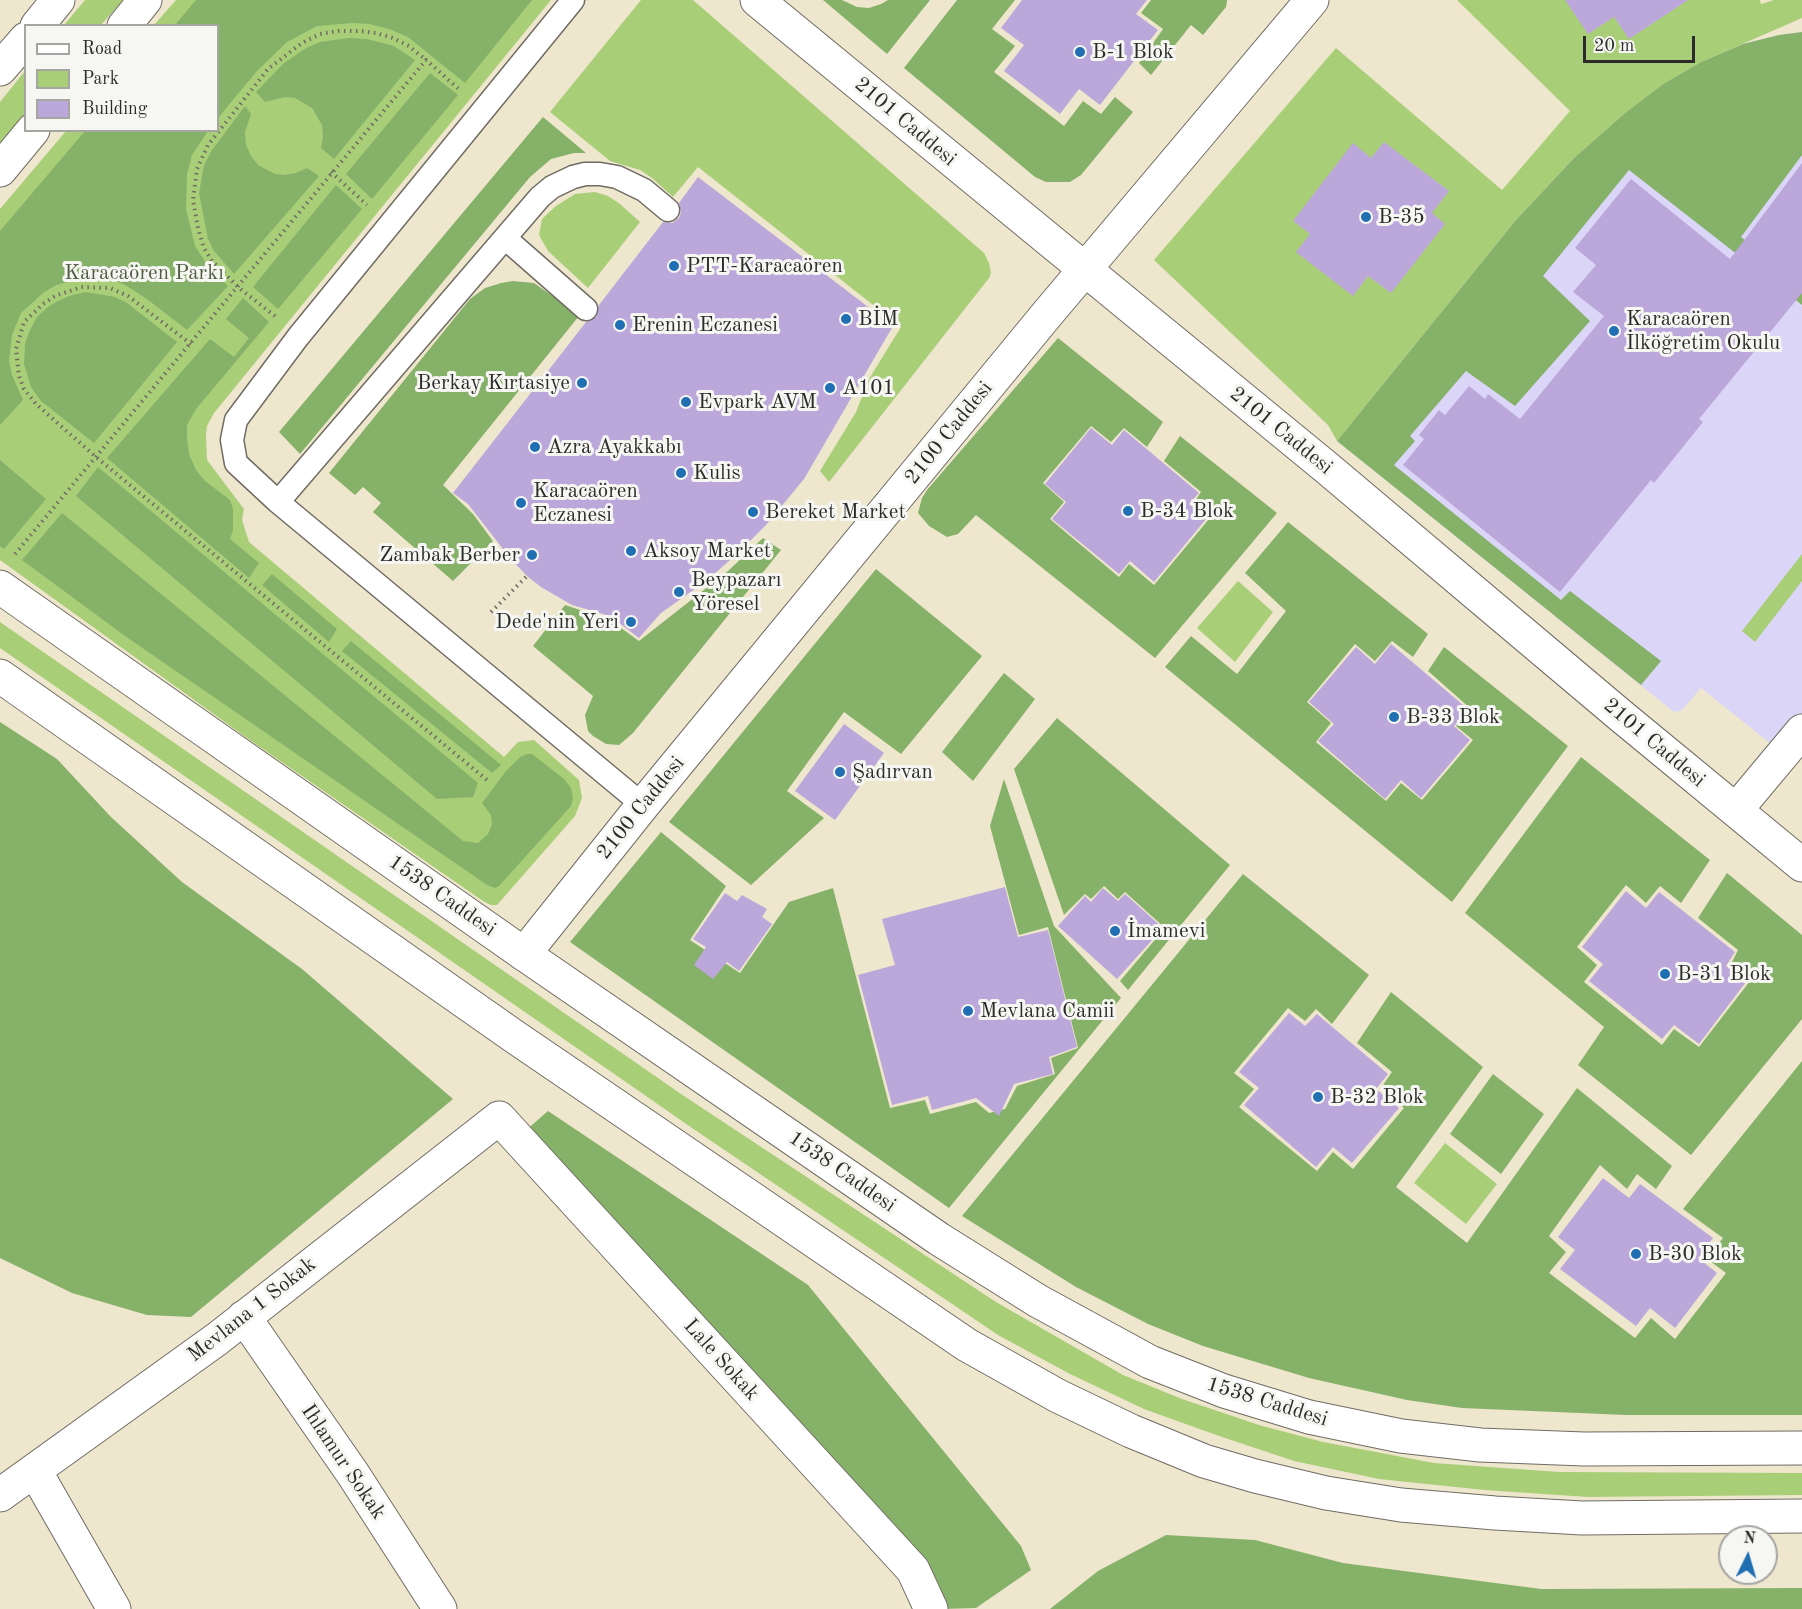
<!DOCTYPE html>
<html>
<head>
<meta charset="utf-8">
<style>
	body { margin:0 }
	#map { position:relative; width:1802px; height:1609px; overflow:hidden; background:#efe6ce; font-family:"Old Standard TT",serif }
	canvas { display:block }
	.legend { position:absolute; left:24px; top:24px; width:195px; height:108px; box-sizing:border-box; background:#f6f6f2; border:2px solid #a5a5a2; margin:0; padding:8px 10px; list-style:none; font-size:18px; color:#2b2b2b }
	.legend li { display:flex; align-items:center; gap:12px; height:30px }
	.legend b { width:30px; border:2px solid #a5a5a2 }
	.north { position:absolute; left:1718px; top:1525px; width:60px; height:60px; box-sizing:border-box; background:#f6f6f2; border:2px solid #a5a5a2; border-radius:50%; rotate:5deg; font-size:16px; font-weight:700; line-height:24px; text-align:center; color:#2b2b2b }
	.north::after { content:''; display:block; margin:auto; width:21px; height:27px; background:#1f6fb2; clip-path:polygon(50% 0,100% 100%,50% 72%,0 100%) }
	.scale { position:absolute; left:1583px; top:36px; width:112px; height:27px; box-sizing:border-box; border:3px solid #2b2b2b; border-top:0; padding-left:8px; font-size:18px; line-height:21px; white-space:nowrap; color:#2b2b2b; -webkit-text-stroke:4px #f6f6f2; paint-order:stroke }
</style>
</head>
<body>
<div id="map">
<canvas width="1802" height="1609"></canvas>
<ul class="legend">
<li><b style="height:8px;background:#fff"></b>Road</li>
<li><b style="height:16px;background:#a9ce78"></b>Park</li>
<li><b style="height:16px;background:#bca7db"></b>Building</li>
</ul>
<div class="north">N</div>
<div class="scale">20 m</div>
</div>
<script>
const context = document.querySelector('canvas').getContext('2d');
context.lineJoin = 'round';
function paint(path, color) { context.fillStyle = color; context.fill(path, 'evenodd'); }
const toPath = rows => new Path2D(rows.map(r => 'M' + r).join(''));
function stroke(path, color, width, dash) { context.strokeStyle = color; context.lineWidth = width; context.lineCap = dash ? 'butt' : 'round'; context.setLineDash(dash || []); context.stroke(path); }
function drawText(font, color, halo, rows, align = 'center') {
  context.font = font + ' "Old Standard TT",serif'; context.lineWidth = 6; context.setLineDash([]); context.textBaseline = 'middle'; context.strokeStyle = halo; context.fillStyle = color; for (const [text, x, y, turn = 0] of rows) {
    context.save(); context.translate(x, y); context.rotate((+turn || 0) * Math.PI / 180); context.textAlign = isNaN(turn) ? turn : align; if (halo) context.strokeText(text, 0, 0); context.fillText(text, 0, 0); context.restore();
  }
}
paint(toPath([
	[1802,32,1802,715,1771,744,1701,688,1682,710,1674,712,1337,441,1516,220,1574,158,1743,44,1779,35]
]), '#dbd6f7');
paint(toPath([
	[85,0,123,0,101,25,64,25],
	[176,0,551,0,214,413,207,426,206,435,207,460,244,509,242,520,249,542,504,757,518,742,534,740,579,780,582,798,575,816,497,905,491,905,483,901,247,738,0,560,0,209,66,131,218,130,218,26,154,25],
	[641,0,693,0,984,253,989,263,991,273,989,278,829,482,820,471,856,412,869,379,901,327,698,167,673,197,652,178,640,170,610,161,550,112],
	[1457,0,1760,0,1761,4,1774,0,1802,0,1802,18,1701,62,1663,84,1625,113,1574,158,1516,220,1337,441,1328,425,1154,260,1336,48,1502,190,1570,111],
	[25,71,25,116,0,147,0,102],
	[595,192,608,196,620,204,640,222,588,288,548,251,539,235,542,219,556,206,575,194],
	[1802,554,1802,581,1755,642,1742,631],
	[1238,581,1273,612,1235,662,1197,628],
	[0,622,684,1096,996,1302,1123,1375,1182,1399,1259,1425,1323,1442,1434,1463,1559,1472,1802,1473,1802,1495,1588,1497,1484,1490,1379,1479,1294,1461,1219,1436,1144,1409,1070,1374,998,1335,695,1130,0,648],
	[1445,1143,1497,1184,1466,1224,1414,1183]
]), '#a9ce78');
paint(toPath([
	[196,0,532,0,465,83,408,37,389,29,370,24,353,23,317,26,287,42,257,71,218,118,218,26,175,25],
	[823,0,842,0,857,7,869,8,881,4,888,0,930,0,887,54],
	[957,0,1015,0,992,29,1015,46,994,72,1064,126,1083,101,1101,114,1115,97,1133,112,1081,175,1070,182,1046,182,1035,177,904,68],
	[1151,0,1227,0,1227,1,1226,7,1203,35,1191,25,1151,75,1139,63,1163,29,1141,13],
	[1802,32,1802,155,1741,237,1802,282,1802,305,1629,170,1543,276,1590,321,1515,406,1466,371,1410,436,1415,441,1394,465,1561,600,1570,591,1661,661,1641,685,1337,441,1516,220,1574,158,1625,113,1663,84,1701,62,1743,44,1779,35],
	[349,38,367,39,394,46,415,60,334,159,321,148,323,137,322,125,312,108,295,98,285,97,265,102,256,92,283,64,306,48,320,42],
	[430,73,458,95,372,199,346,174],
	[245,106,251,114,245,132,246,145,251,156,258,165,275,174,284,175,296,173,307,168,319,176,234,274,214,251,208,239,199,193,204,165,212,150],
	[543,117,586,153,574,153,551,159,530,177,300,454,279,432],
	[85,131,208,131,192,155,187,174,186,209,195,246,209,267,228,286,187,330,147,299,125,285,108,278,90,277,76,280,56,285,43,293,21,313,12,335,9,361,12,375,23,400,0,425,0,231],
	[336,185,362,209,278,309,253,287],
	[513,281,534,283,564,304,579,316,443,485,473,514,493,541,453,581,373,512,381,503,363,487,355,495,329,473,470,299,485,288,501,283],
	[85,292,115,297,127,303,177,342,94,443,41,401,31,387,24,364,25,344,29,332,37,317,48,307,56,302,69,296],
	[243,298,269,322,196,409,187,425,187,438,189,454,196,470,205,481,230,500,233,509,233,530,230,539,259,563,249,578,107,458,210,339,234,357,249,338,226,319],
	[1058,338,1163,422,1147,447,1124,428,1111,442,1091,426,1043,483,1064,502,1050,519,1119,577,1129,564,1154,585,1209,519,1193,504,1201,492,1164,461,1180,436,1277,513,1155,658,976,515,958,534,947,537,929,526,918,513,922,498,927,490],
	[0,460,46,499,4,549,0,546],
	[98,467,478,783,473,797,437,799,76,496],
	[62,513,463,841,478,843,488,834,492,824,491,815,482,803,506,771,520,757,527,754,532,754,564,779,571,788,573,798,571,806,499,886,495,888,487,885,125,636,22,560],
	[1288,522,1428,634,1413,657,1392,641,1375,661,1355,644,1307,702,1331,723,1316,742,1386,801,1401,783,1422,800,1473,740,1456,726,1471,709,1428,671,1444,647,1568,746,1452,902,1165,667,1191,636,1237,674,1286,611,1245,573],
	[763,538,781,550,633,733,619,745,606,744,593,736,588,731,585,715,593,696,533,646,565,605,610,620,639,641,728,571],
	[876,569,982,656,901,754,844,712,787,791,824,818,751,885,669,822],
	[272,574,337,629,329,642,262,585],
	[351,641,501,765,492,773,342,651],
	[1004,673,1035,699,973,781,942,752],
	[1057,718,1230,865,1128,990,1120,981,1165,928,1125,892,1118,899,1104,886,1091,899,1085,894,1064,915,1014,769],
	[0,722,57,759,111,817,182,882,302,969,453,1099,191,1317,147,1315,72,1293,0,1258],
	[1581,757,1710,860,1681,903,1660,886,1646,903,1626,885,1577,947,1597,965,1584,982,1662,1045,1674,1029,1699,1047,1750,981,1730,966,1738,950,1698,918,1727,873,1802,935,1802,1019,1691,1155,1578,1065,1604,1027,1465,913],
	[1004,779,1054,926,1121,998,949,1208,570,942,661,832,726,886,690,940,740,973,789,902,833,888,890,1108,925,1100,930,1114,976,1102,989,1113,1005,1109,1017,1086,1055,1074,1051,1058,1078,1048,1048,927,1019,935,990,826],
	[1243,874,1369,975,1332,1024,1316,1009,1305,1021,1288,1008,1234,1073,1254,1089,1239,1107,1317,1171,1333,1152,1353,1169,1404,1108,1381,1088,1392,1072,1357,1043,1391,992,1483,1067,1396,1187,1467,1243,1577,1088,1672,1166,1656,1189,1637,1174,1627,1189,1600,1165,1549,1236,1566,1252,1549,1273,1635,1338,1651,1318,1675,1339,1726,1273,1706,1258,1723,1238,1683,1209,1802,1061,1802,1415,1626,1415,1462,1408,1407,1400,1309,1378,1203,1346,1148,1324,1076,1287,962,1216],
	[1493,1074,1544,1114,1501,1174,1450,1134],
	[548,1111,808,1285,1021,1546,1031,1570,976,1608,940,1609,524,1132],
	[1166,1535,1255,1540,1343,1563,1541,1589,1802,1588,1802,1609,1050,1609,1098,1571]
]), '#86b168');
paint(toPath([
	[1022,0,1147,0,1136,14,1158,30,1100,105,1079,89,1060,114,1004,71,1024,45,1001,28],
	[1565,0,1688,0,1629,39,1614,17,1588,34],
	[1384,142,1449,191,1432,213,1445,224,1391,293,1368,276,1353,296,1296,252,1310,234,1293,221,1353,143,1371,158],
	[1802,163,1802,293,1699,419,1703,422,1654,483,1651,480,1560,592,1403,465,1424,439,1419,435,1439,410,1445,415,1469,386,1485,399,1488,394,1520,419,1604,316,1573,292,1596,265,1575,248,1631,179,1730,259],
	[698,177,893,326,804,479,766,525,738,553,705,582,661,613,639,638,610,616,572,605,541,587,527,576,510,558,468,504,453,493,586,322,596,317,599,305,663,222,672,223,679,218,681,212,679,203],
	[1091,428,1112,445,1124,430,1199,493,1189,504,1207,518,1154,582,1130,561,1119,574,1052,519,1066,502,1045,484],
	[1391,644,1469,710,1454,726,1470,740,1421,798,1401,780,1385,799,1318,741,1334,724,1309,702,1356,647,1375,664],
	[844,724,884,753,835,820,795,791],
	[1005,887,1018,937,1048,930,1077,1047,1049,1057,1053,1074,1014,1084,999,1116,976,1098,932,1110,928,1096,892,1105,858,975,895,965,882,919],
	[1103,888,1118,901,1125,894,1163,928,1117,979,1058,926,1085,896,1091,902],
	[1626,891,1646,908,1659,892,1735,952,1726,966,1746,982,1699,1044,1674,1025,1662,1039,1589,981,1603,964,1582,947],
	[725,893,737,901,742,895,767,909,762,917,772,924,739,971,727,962,713,979,694,965,706,947,693,939],
	[1289,1013,1305,1026,1317,1014,1388,1074,1376,1089,1399,1108,1352,1163,1333,1147,1316,1167,1244,1105,1259,1088,1239,1072],
	[1603,1178,1629,1198,1640,1184,1713,1238,1698,1258,1717,1273,1675,1328,1650,1308,1636,1326,1560,1269,1575,1250,1558,1237]
]), '#bca7db');
const service = toPath([
	[573,0,298,337,236,420,232,440,236,463,278,502,643,805],
	[505,238,586,309],
	[278,502,540,197,552,187,573,177,585,174,600,174,617,177,644,190,668,210]
]);
const minor = toPath([
	[757,0,1327,468,1620,715,1802,865],
	[1736,810,1802,731],
	[524,954,643,805,1048,313,1312,0],
	[244,1317,353,1474,440,1609],
	[35,1471,114,1609],
	[0,1495,217,1339,499,1118,913,1570,931,1609]
]);
const secondary = toPath([
	[37,26,58,0],
	[124,26,145,0],
	[0,69,26,39],
	[0,170,33,130],
	[0,587,524,954,939,1239,1038,1301,1150,1362,1224,1391,1309,1417,1401,1436,1480,1445,1584,1449,1802,1448],
	[0,676,515,1037,967,1345,1058,1396,1131,1431,1204,1461,1255,1476,1326,1493,1401,1505,1495,1513,1582,1518,1802,1516]
]);
stroke(service, '#706c64', 25);
stroke(minor, '#706c64', 35);
stroke(secondary, '#706c64', 35);
stroke(toPath([
	[331,172,367,205],
	[275,316,239,288,212,261,204,248,198,228,193,200,197,169,208,145,268,69,302,43,320,34,338,31,359,31,376,33,393,38,409,46,426,60],
	[191,344,128,296,110,288,81,287,55,296,43,304,24,322,16,349,19,376,24,389,36,404,96,457,487,780],
	[15,554,426,60,460,90],
	[491,612,527,576]
]), '#706c64', 4, [1.5, 4.5]);
stroke(service, '#fff', 22);
stroke(minor, '#fff', 33);
stroke(secondary, '#fff', 33);
for (const [x, y, r, color] of [
	[1080,52,6,"#1f6fb2"],
	[1366,217,6,"#1f6fb2"],
	[674,266,6,"#1f6fb2"],
	[846,319,6,"#1f6fb2"],
	[620,325,6,"#1f6fb2"],
	[1614,331,6,"#1f6fb2"],
	[582,383,6,"#1f6fb2"],
	[830,388,6,"#1f6fb2"],
	[686,402,6,"#1f6fb2"],
	[535,447,6,"#1f6fb2"],
	[681,473,6,"#1f6fb2"],
	[521,503,6,"#1f6fb2"],
	[1128,511,6,"#1f6fb2"],
	[753,512,6,"#1f6fb2"],
	[631,551,6,"#1f6fb2"],
	[532,555,6,"#1f6fb2"],
	[679,592,6,"#1f6fb2"],
	[631,622,6,"#1f6fb2"],
	[1394,717,6,"#1f6fb2"],
	[840,772,6,"#1f6fb2"],
	[1115,931,6,"#1f6fb2"],
	[1665,974,6,"#1f6fb2"],
	[968,1011,6,"#1f6fb2"],
	[1318,1097,6,"#1f6fb2"],
	[1636,1254,6,"#1f6fb2"]
]) { const dot = new Path2D(); dot.arc(x, y, r, 0, 2 * Math.PI); context.fillStyle = color; context.fill(dot); stroke(dot, '#f6f6f2', 2); }
drawText('21px', '#2b2b2b', '#f6f6f2', [
	["B-1 Blok",1092,52],
	["B-35",1378,217],
	["PTT-Karacaören",686,266],
	["BİM",858,319],
	["Karacaören",1626,319],
	["İlköğretim Okulu",1626,343],
	["Erenin Eczanesi",632,325],
	["Berkay Kırtasiye",570,383,"right"],
	["A101",842,388],
	["Evpark AVM",698,402],
	["Azra Ayakkabı",547,447],
	["Kulis",693,473],
	["Karacaören",533,491],
	["Eczanesi",533,515],
	["B-34 Blok",1140,511],
	["Bereket Market",765,512],
	["Aksoy Market",643,551],
	["Zambak Berber",520,555,"right"],
	["Beypazarı",691,580],
	["Yöresel",691,604],
	["Dede'nin Yeri",619,622,"right"],
	["B-33 Blok",1406,717],
	["Şadırvan",852,772],
	["İmamevi",1127,931],
	["B-31 Blok",1677,974],
	["Mevlana Camii",980,1011],
	["B-32 Blok",1330,1097],
	["B-30 Blok",1648,1254]
], 'left');
drawText('21px', '#2b2b2b', '#f6f6f2', [
	["2101 Caddesi",905,122,40],
	["2101 Caddesi",1281,431,39],
	["2100 Caddesi",949,433,-51],
	["2101 Caddesi",1654,743,40],
	["2100 Caddesi",641,808,-51],
	["1538 Caddesi",442,896,35],
	["1538 Caddesi",842,1172,35],
	["Mevlana 1 Sokak",252,1310,-38],
	["Lale Sokak",721,1360,48],
	["1538 Caddesi",1267,1402,17],
	["Ihlamur Sokak",343,1462,56]
]);
drawText('21px', '#515c42', '#f6f6f2', [
	["Karacaören Parkı",144,273]
]);
</script>
</body>
</html>
